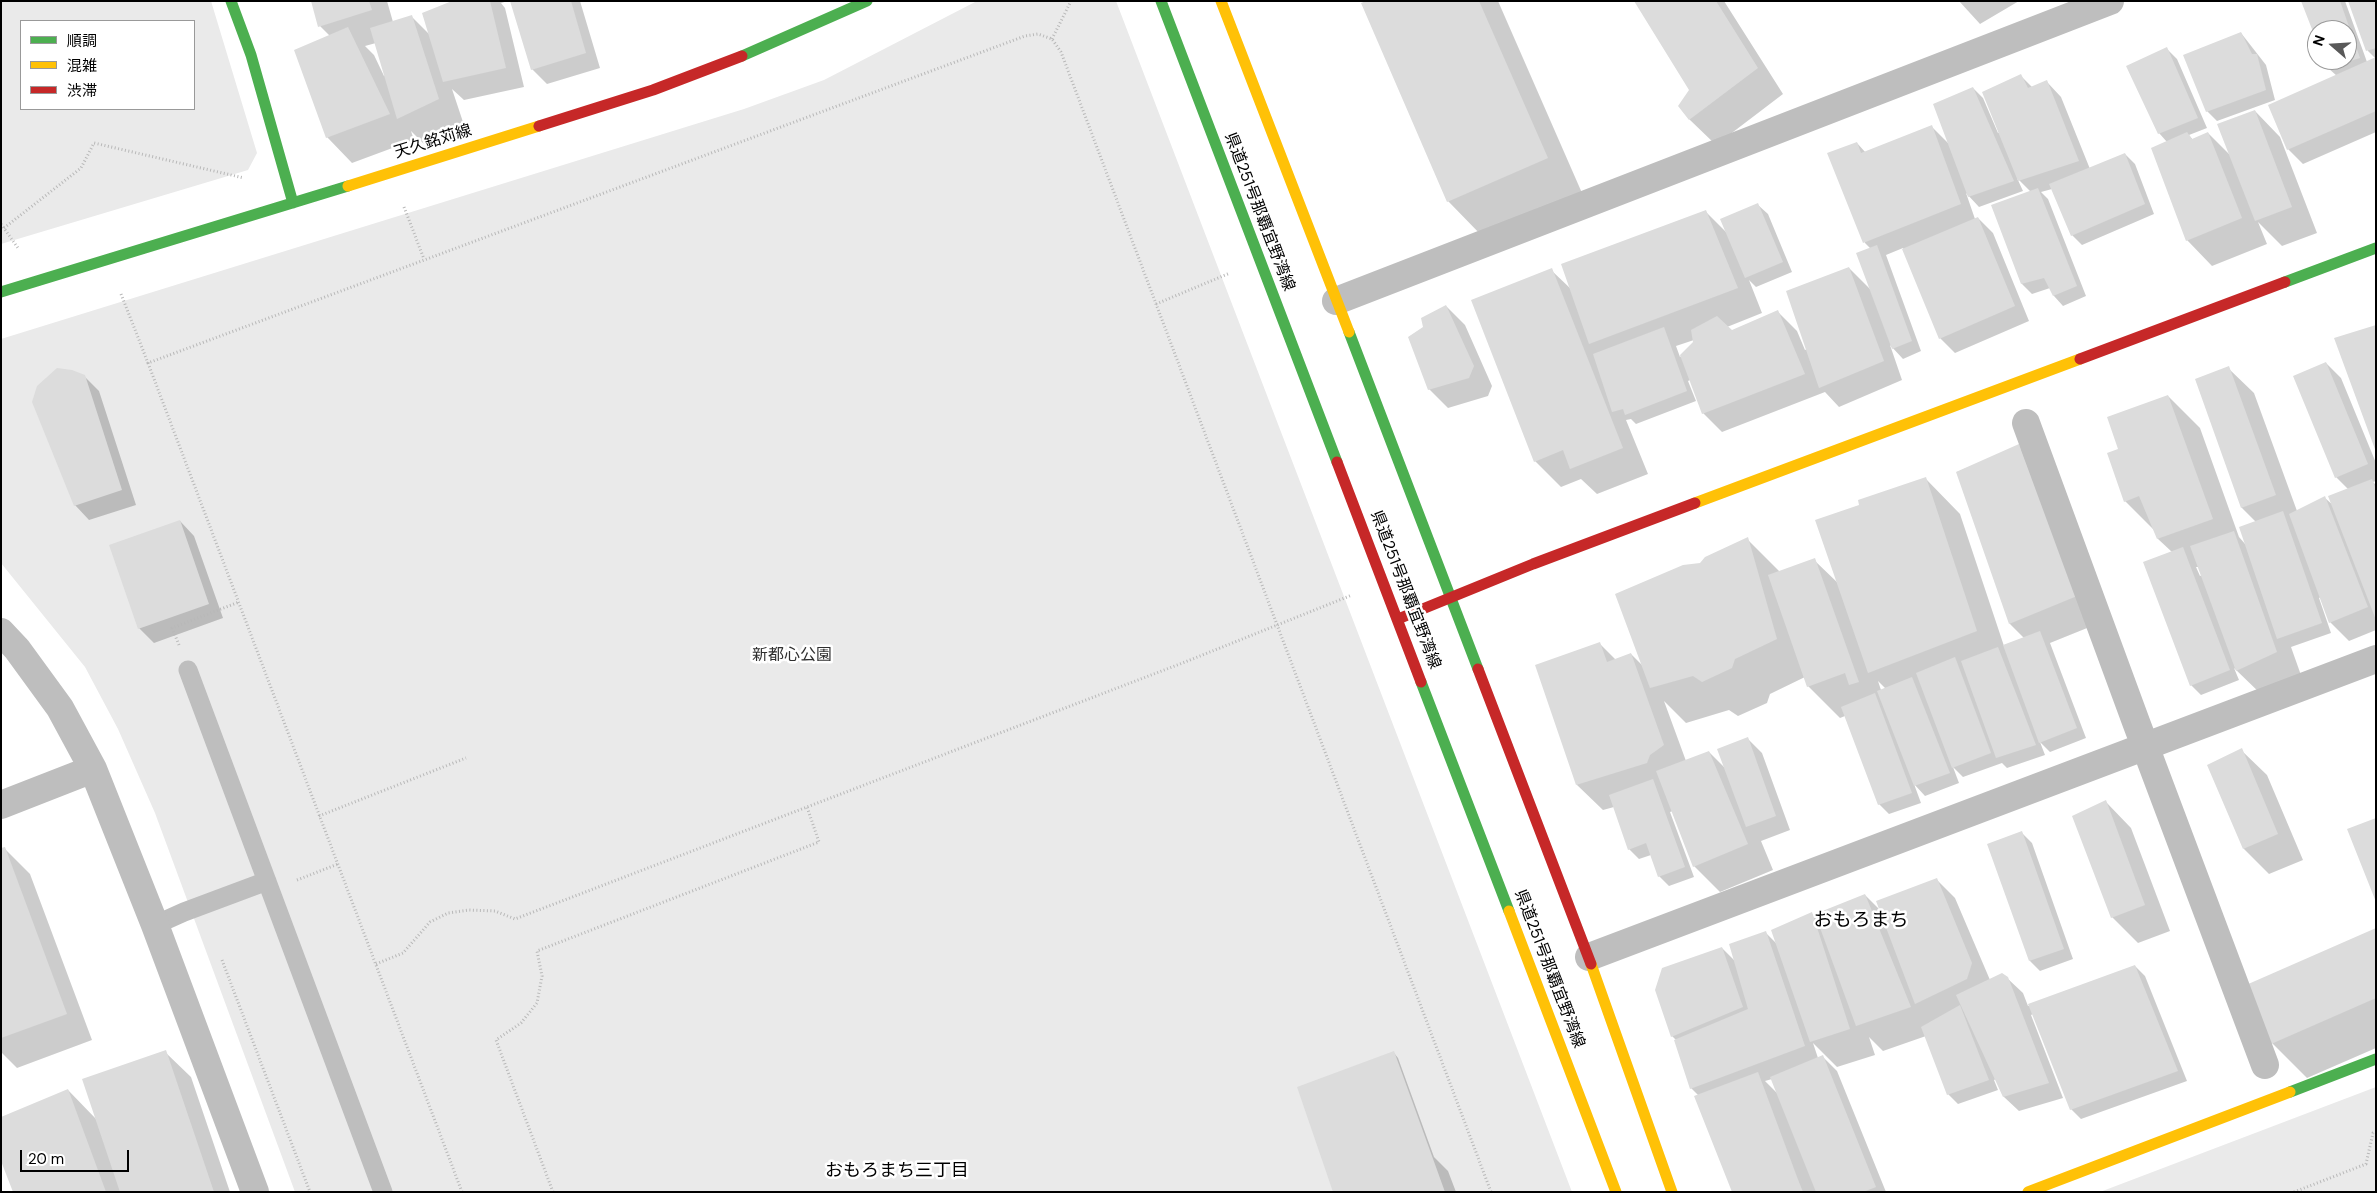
<!DOCTYPE html>
<html>
<head>
<meta charset="utf-8">
<style>
	body { margin:0 }
	#map { position:relative; width:2377px; height:1193px; overflow:hidden; background:#fff; font-family:"DM Sans","Noto Sans JP",sans-serif }
	canvas { display:block }
	.frame { position:absolute; inset:0; border:2px solid #000; pointer-events:none }
	.legend { position:absolute; left:20px; top:20px; width:175px; height:90px; box-sizing:border-box; background:#fff; border:1px solid #999; margin:0; padding:6px 9px; list-style:none; font-size:15px; color:#000 }
	.legend li { display:flex; align-items:center; gap:10px; height:25px }
	.legend b { width:25px; border:1px solid #999 }
	.north { position:absolute; left:2307px; top:20px; width:50px; height:50px; box-sizing:border-box; background:#fff; border:1px solid #999; border-radius:50%; rotate:289deg; font-size:14px; font-weight:700; line-height:20px; text-align:center; color:#000 }
	.north::after { content:''; display:block; margin:auto; width:18px; height:22px; background:#595959; clip-path:polygon(50% 0,100% 100%,50% 72%,0 100%) }
	.scale { position:absolute; left:20px; top:1150px; width:109px; height:22px; box-sizing:border-box; border:2px solid #000; border-top:0; padding-left:6px; font-size:15px; line-height:18px; white-space:nowrap; color:#000; -webkit-text-stroke:4px #fff; paint-order:stroke }
</style>
</head>
<body>
<div id="map">
<canvas width="2377" height="1193"></canvas>
<div class="frame"></div>
<ul class="legend">
<li><b style="height:6px;background:#4caf50"></b>順調</li>
<li><b style="height:6px;background:#ffc107"></b>混雑</li>
<li><b style="height:6px;background:#c62828"></b>渋滞</li>
</ul>
<div class="north">N</div>
<div class="scale">20 m</div>
</div>
<script>
const context = document.querySelector('canvas').getContext('2d');
context.lineJoin = 'round';
function paint(path, color) { context.fillStyle = color; context.fill(path, 'evenodd'); }
const toPath = rows => new Path2D(rows.map(r => 'M' + r).join(''));
function stroke(path, color, width, dash) { context.strokeStyle = color; context.lineWidth = width; context.lineCap = dash ? 'butt' : 'round'; context.setLineDash(dash || []); context.stroke(path); }
function drawText(font, color, halo, rows, align = 'center') {
  context.font = font + ' "DM Sans","Noto Sans JP",sans-serif'; context.lineWidth = 5; context.setLineDash([]); context.textBaseline = 'middle'; context.strokeStyle = halo; context.fillStyle = color; for (const [text, x, y, turn = 0] of rows) {
    context.save(); context.translate(x, y); context.rotate((+turn || 0) * Math.PI / 180); context.textAlign = isNaN(turn) ? turn : align; if (halo) context.strokeText(text, 0, 0); context.fillText(text, 0, 0); context.restore();
  }
}
paint(toPath([
	[1,1,211,1,257,153,248,170,1,244],
	[21,21,194,21,194,109,21,109],
	[977,1,1116,1,1572,1192,295,1192,155,813,118,729,85,667,1,563,1,339,744,109,824,80],
	[2376,1087,2376,1192,2100,1192]
]), '#eaeaea');
paint(toPath([
	[312,1,387,1,393,22,411,16,430,35,455,1,508,1,501,3,505,8,524,87,464,100,452,89,464,125,424,144,411,131,414,140,352,163,327,137,330,36,320,26],
	[376,43,385,76,384,76,374,55,365,46],
	[511,1,580,1,600,68,547,84,532,69],
	[1369,1,1498,1,1582,193,1483,237,1448,201],
	[1635,1,1724,1,1783,94,1716,145,1690,120,1680,106,1690,90],
	[1959,1,2019,1,1980,24],
	[2303,1,2345,1,2367,62,2376,59,2368,51,2349,1,2376,1,2376,132,2303,164,2288,149,2337,76,2328,68,2325,60,2347,60,2347,30,2317,30,2317,38],
	[2241,33,2266,65,2275,100,2217,121,2207,111],
	[2167,49,2177,59,2207,128,2189,135,2193,140,2208,133,2231,156,2255,111,2280,137,2317,233,2282,246,2258,222,2267,244,2212,266,2187,240,2167,142,2159,133],
	[2021,76,2032,87,2047,82,2061,97,2090,169,2125,154,2135,164,2154,214,2082,245,2072,235,2052,189,2041,192,2048,199,2086,296,2063,306,2054,296,2050,288,2032,294,2022,284,1993,206,2031,192,2017,178,2023,191,1979,207,1966,193,1975,219,1978,218,1993,233,2029,321,1955,353,1940,338,1903,248,1886,255,1921,351,1903,359,1890,345,1902,380,1839,407,1825,392,1722,432,1703,413,1690,380,1688,381,1696,401,1636,424,1631,419,1626,420,1648,474,1597,494,1581,479,1561,487,1535,461,1551,270,1571,289,1705,211,1728,234,1758,205,1768,214,1792,272,1756,287,1749,280,1762,313,1727,327,1732,332,1778,312,1797,331,1805,350,1807,349,1849,268,1871,290,1870,248,1865,243,1829,154,1857,143,1866,153,1931,126,1950,145,1973,88,1983,98,1998,133,2000,132],
	[1694,340,1695,343,1680,357,1676,346],
	[1446,306,1465,325,1492,386,1488,396,1448,408,1429,389,1424,328],
	[2326,363,2341,378,2376,463,2376,481,2373,482,2376,485,2376,630,2349,641,2330,622,2321,597,2319,598,2331,633,2291,647,2302,678,2263,696,2234,668,2239,680,2201,695,2191,685,2172,552,2158,539,2155,531,2125,501,2120,449,2168,396,2200,428,2239,537,2246,545,2256,522,2242,508,2196,380,2228,368,2254,393,2297,511,2325,498,2334,506,2348,489,2336,477],
	[2196,567,2199,567,2202,575,2200,576],
	[84,376,99,391,136,505,89,520,75,505],
	[2018,446,2044,472,2102,622,2050,643,2086,738,2050,752,2040,742,2045,755,2007,768,2002,763,1963,777,1953,767,1959,783,1925,796,1914,784,1921,803,1889,814,1879,804,1845,716,1840,718,1808,686,1805,677,1770,694,1767,703,1738,716,1729,710,1686,723,1664,701,1686,761,1709,752,1726,769,1748,739,1762,753,1790,830,1761,841,1773,870,1720,892,1694,866,1673,811,1670,812,1694,877,1669,886,1659,876,1651,855,1639,859,1629,849,1614,807,1603,810,1577,785,1600,644,1616,660,1631,654,1643,666,1701,564,1747,539,1780,572,1814,560,1839,584,1861,506,1925,478,1960,514,2004,646,2024,638,2010,624,1957,472],
	[1878,681,1886,689,1881,690],
	[180,521,194,536,223,618,154,643,139,628],
	[2241,750,2267,775,2303,860,2269,874,2244,849],
	[2106,802,2131,828,2170,931,2138,943,2112,917],
	[2022,833,2032,843,2073,959,2040,971,2030,961,1989,845],
	[4,848,30,874,92,1040,17,1068,1,1052,1,849],
	[1936,879,1955,898,1990,980,2007,978,2023,993,2028,1006,2135,966,2145,976,2187,1081,2081,1119,2071,1109,2033,1014,2031,1015,2063,1098,2019,1111,2004,1097,1996,1079,1994,1080,1998,1090,1958,1104,1948,1094,1926,1036,1883,1051,1869,1037,1875,1055,1837,1067,1813,1043,1818,1058,1822,1056,1837,1071,1886,1192,1733,1192,1699,1096,1691,1088,1676,1040,1672,1036,1722,948,1736,962,1766,933,1778,945,1812,914,1819,920,1865,895,1882,912],
	[1772,1079,1777,1093,1765,1081],
	[2376,931,2376,1048,2307,1078,2272,1043],
	[165,1052,191,1077,230,1192,15,1192,68,1090,97,1120],
	[1394,1053,1398,1058,1434,1157,1448,1171,1456,1192,1335,1192]
]), '#0003');
paint(toPath([
	[311,1,369,1,372,10,318,27],
	[452,1,490,1,506,68,443,82,422,13],
	[510,1,571,1,586,53,531,70],
	[1366,1,1479,1,1548,158,1447,202,1361,3],
	[1634,1,1716,1,1758,68,1689,120,1678,106,1689,90],
	[2301,1,2340,1,2360,58,2327,68,2324,60,2347,60,2347,30,2317,30,2317,42],
	[2348,1,2376,1,2376,48,2366,51],
	[412,15,439,99,397,119,370,28],
	[348,27,390,114,326,138,294,50],
	[2241,32,2252,54,2257,54,2266,90,2206,112,2183,55],
	[2167,47,2198,118,2158,134,2126,66],
	[2376,57,2376,111,2287,150,2268,105],
	[2021,74,2028,88,2047,80,2079,161,2018,181,1982,92],
	[1973,87,2014,181,1968,197,1933,104],
	[2255,110,2292,207,2255,221,2217,124],
	[1932,125,1961,204,1863,243,1827,153,1857,142,1861,153],
	[2187,132,2192,139,2208,132,2242,218,2186,241,2151,148],
	[2125,153,2145,204,2071,236,2049,184],
	[2038,188,2077,286,2053,296,2044,278,2021,284,1991,205],
	[1758,203,1783,262,1745,278,1720,219],
	[1706,210,1738,288,1589,344,1561,264],
	[1978,217,2015,306,1939,339,1902,249],
	[1877,245,1912,341,1892,349,1856,253],
	[1849,267,1884,361,1819,388,1786,291],
	[1552,268,1623,448,1570,469,1563,450,1534,462,1471,300],
	[1446,305,1474,366,1469,378,1428,390,1408,337,1423,327,1421,318],
	[1778,310,1805,374,1702,414,1680,355,1693,342,1691,330,1717,316,1732,330],
	[2376,325,2376,452,2334,338],
	[1664,327,1687,391,1625,415,1623,409,1612,412,1593,354],
	[2326,362,2368,464,2335,478,2293,376],
	[2229,366,2276,495,2241,508,2195,379],
	[57,368,72,370,85,375,122,490,74,506,32,402,37,386],
	[2168,395,2213,519,2157,539,2139,496,2124,502,2107,453,2118,449,2107,417],
	[2019,444,2077,596,2009,624,1956,472],
	[1926,477,1977,631,1868,673,1815,520,1859,505,1858,500],
	[2372,479,2376,490,2376,620,2328,496],
	[2325,496,2368,607,2329,623,2289,514],
	[2283,511,2322,623,2277,639,2239,527],
	[180,520,209,604,138,629,109,545],
	[2234,531,2277,652,2236,671,2190,546],
	[1748,537,1777,639,1735,659,1732,668,1702,682,1693,676,1650,688,1615,594,1683,565,1700,563,1705,557],
	[2183,547,2230,670,2190,686,2143,562],
	[1815,558,1859,682,1849,685,1845,673,1807,687,1768,575],
	[2040,631,2077,728,2039,743,2003,645],
	[1600,642,1607,662,1631,653,1664,745,1650,755,1647,763,1576,785,1535,665],
	[1998,647,2036,745,1996,758,1961,661],
	[1955,657,1991,753,1952,768,1916,673],
	[1912,677,1950,773,1914,786,1877,691],
	[1875,693,1912,793,1878,805,1841,707],
	[1748,737,1776,816,1746,827,1717,749],
	[2242,748,2278,834,2243,849,2207,765],
	[1709,751,1748,844,1693,867,1656,771],
	[1653,779,1685,867,1658,877,1646,843,1628,850,1609,795],
	[2106,800,2145,905,2111,918,2072,816],
	[2376,818,2376,902,2347,829],
	[2022,831,2064,949,2029,961,1987,844],
	[5,847,67,1014,1,1038,1,848],
	[1937,878,1972,963,1967,979,1915,1004,1876,901],
	[1865,894,1911,1007,1856,1026,1815,914],
	[1812,912,1850,1029,1810,1042,1771,930],
	[2376,928,2376,998,2271,1044,2246,985],
	[1766,931,1805,1046,1690,1089,1674,1040,1748,1009,1729,944],
	[1722,947,1743,1007,1671,1037,1655,990,1662,968],
	[2135,965,2178,1071,2070,1110,2028,1004],
	[2002,973,2008,977,2049,1083,2003,1097,1956,995],
	[1960,1005,1989,1080,1947,1095,1921,1027],
	[166,1050,214,1192,120,1192,82,1079],
	[1394,1051,1445,1192,1333,1192,1297,1087],
	[1823,1055,1876,1187,1863,1192,1816,1192,1770,1077],
	[1758,1072,1797,1177,1803,1192,1732,1192,1694,1096],
	[68,1089,106,1192,13,1192,1,1161,1,1117]
]), '#dcdcdc');
stroke(toPath([
	[1052,39,1071,1],
	[404,207,424,259],
	[1,224,18,248],
	[4,228,81,168,94,143,244,178],
	[121,294,148,363],
	[1156,304,1230,273],
	[179,645,172,628,239,602],
	[319,816,466,758],
	[297,880,338,864],
	[222,960,310,1192],
	[376,964,403,953,430,922,448,913,469,910,495,911,515,919,1185,662,1352,595],
	[462,1192,148,363,1025,36,1038,34,1052,39,1061,52,1491,1192],
	[553,1192,496,1040,521,1023,537,1003,542,976,537,951,819,842,807,807],
	[2294,1192,2366,1164,2373,1133,2376,1132]
]), '#b8b8b8', 3, [1, 2.5]);
stroke(toPath([
	[188,670,383,1192],
	[155,925,184,912,267,881]
]), '#bebebe', 19);
stroke(toPath([
	[1336,301,2110,1],
	[2026,423,2136,722,2265,1065],
	[1,632,17,649,60,708,93,769,155,925,255,1192],
	[1,805,93,769],
	[1589,957,2376,659]
]), '#bebebe', 28);
stroke(toPath([
	[231,1,251,55,293,203],
	[1161,1,1337,462],
	[742,56,867,1],
	[2285,282,2376,248],
	[1,292,348,186],
	[1349,332,1478,669],
	[1421,682,1509,911],
	[2290,1092,2376,1059]
]), '#4caf50', 11);
stroke(toPath([
	[1221,1,1349,332],
	[348,186,539,126],
	[1695,503,2080,359],
	[1509,911,1616,1192],
	[1591,964,1672,1192],
	[2028,1192,2290,1092]
]), '#ffc107', 11);
stroke(toPath([
	[539,126,653,90,742,56],
	[2080,359,2285,282],
	[1337,462,1421,682],
	[1398,619,1533,564,1695,503],
	[1478,669,1591,964]
]), '#c62828', 11);
drawText('16px', '#000', '#fff', [
	["天久銘苅線",433,142,-17],
	["県道251号那覇宜野湾線",1259,212,69],
	["県道251号那覇宜野湾線",1405,590,69],
	["県道251号那覇宜野湾線",1549,969,69]
]);
drawText('16px', '#2f2f2f', '#fff', [
	["新都心公園",792,656]
]);
drawText('18px', '#000', '#fff', [
	["おもろまち三丁目",897,1171]
]);
drawText('19px', '#000', '#fff', [
	["おもろまち",1861,921]
]);
</script>
</body>
</html>
